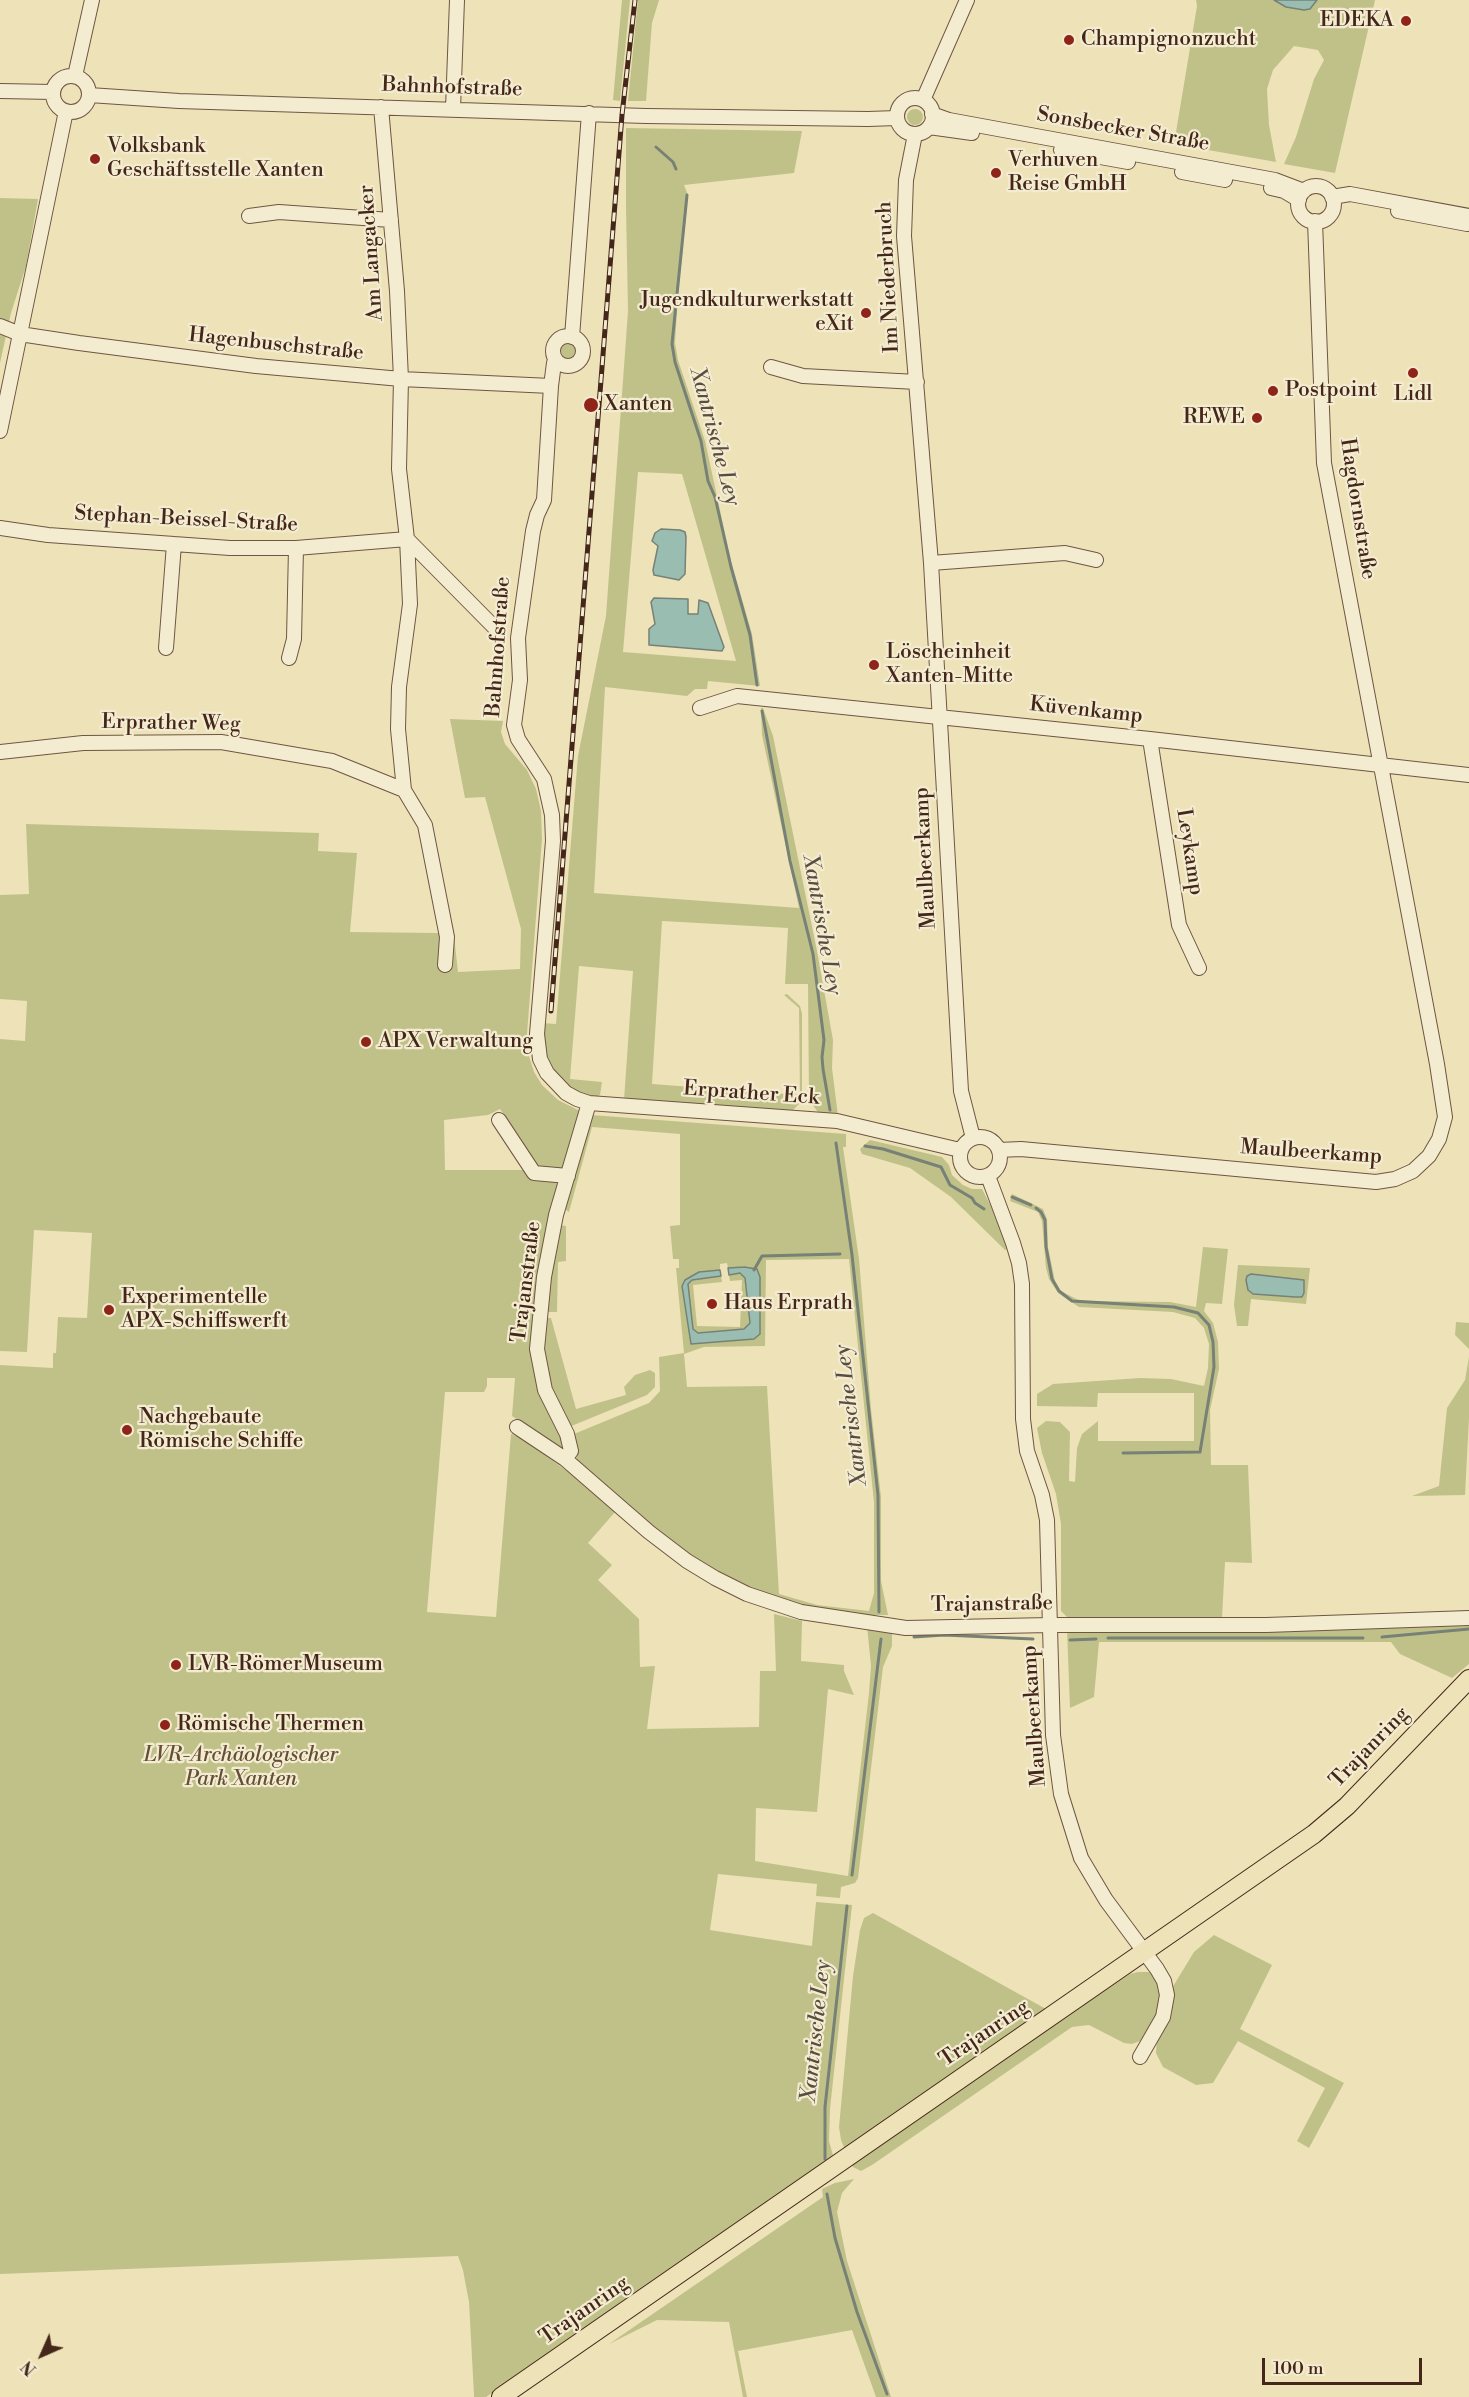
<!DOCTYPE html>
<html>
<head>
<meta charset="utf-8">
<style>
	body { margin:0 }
	#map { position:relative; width:1469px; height:2397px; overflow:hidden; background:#eee2b8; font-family:"Libre Bodoni",serif }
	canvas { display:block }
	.north { position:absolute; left:12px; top:2325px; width:60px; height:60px; -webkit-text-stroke:4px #f4ecd1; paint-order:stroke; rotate:225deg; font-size:16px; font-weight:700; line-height:24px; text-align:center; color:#44271a }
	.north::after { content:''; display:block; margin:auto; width:21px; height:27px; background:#44271a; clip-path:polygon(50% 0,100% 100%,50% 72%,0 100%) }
	.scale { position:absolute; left:1262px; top:2358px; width:160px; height:27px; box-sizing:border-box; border:3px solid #44271a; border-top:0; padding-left:8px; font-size:18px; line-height:21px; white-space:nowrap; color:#44271a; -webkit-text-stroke:4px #f4ecd1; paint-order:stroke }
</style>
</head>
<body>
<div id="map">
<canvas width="1469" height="2397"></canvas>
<div class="north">N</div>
<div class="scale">100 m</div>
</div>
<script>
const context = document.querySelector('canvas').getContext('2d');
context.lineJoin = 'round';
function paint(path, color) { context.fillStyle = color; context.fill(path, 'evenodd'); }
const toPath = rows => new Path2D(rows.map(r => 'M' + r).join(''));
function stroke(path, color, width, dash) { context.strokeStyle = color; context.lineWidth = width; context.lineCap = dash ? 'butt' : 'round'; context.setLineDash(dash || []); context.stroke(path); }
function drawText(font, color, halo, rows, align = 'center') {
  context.font = font + ' "Libre Bodoni",serif'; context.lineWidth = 4.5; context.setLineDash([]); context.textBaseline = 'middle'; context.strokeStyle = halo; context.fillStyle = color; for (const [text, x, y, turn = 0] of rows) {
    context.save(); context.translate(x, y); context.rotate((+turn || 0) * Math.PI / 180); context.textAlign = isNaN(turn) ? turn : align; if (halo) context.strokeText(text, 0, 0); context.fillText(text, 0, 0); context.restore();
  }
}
paint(toPath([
	[622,0,630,0,620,101,613,100],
	[638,0,659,0,652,23,646,101,628,101],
	[1196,0,1375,0,1335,173,1284,164,1296,137,1314,79,1324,60,1318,50,1294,46,1273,70,1267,89,1269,125,1276,162,1174,144,1197,6],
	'907 117a8 8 0 1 1 16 0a8 8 0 1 1-16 0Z',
	[626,128,802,131,794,173,684,185,688,195,678,295,675,343,678,360,705,441,731,561,752,634,760,686,708,681,707,689,695,689,687,696,605,687,594,893,799,908,762,735,761,708,763,708,773,736,817,951,833,1040,832,1068,838,1116,820,1115,809,1100,808,984,785,984,788,928,662,921,652,1084,800,1095,799,1008,784,995,787,994,800,1006,802,1014,802,1101,790,1113,624,1100,633,971,579,966,570,1079,602,1082,600,1095,592,1099,563,1085,551,1070,543,1053,542,1023,556,1024,578,756,606,616,628,311,626,207],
	[638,472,682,474,736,661,623,652],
	[0,198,38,199,26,266,11,313,0,363],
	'561 351a8 8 0 1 1 16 0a8 8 0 1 1-16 0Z',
	[450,719,503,721,501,732,505,744,527,770,536,789,541,811,542,839,526,1047,534,1072,542,1085,558,1100,584,1113,565,1172,536,1170,522,1150,511,1125,500,1109,488,1115,444,1120,445,1170,524,1170,531,1173,531,1179,560,1180,533,1339,566,1447,562,1449,512,1416,515,1378,487,1378,487,1386,484,1392,445,1392,427,1612,496,1617,511,1434,523,1439,575,1477,615,1512,588,1543,612,1565,598,1580,639,1619,640,1667,655,1666,647,1729,759,1727,760,1671,776,1671,774,1614,802,1621,801,1661,844,1665,844,1671,854,1695,828,1689,817,1812,756,1808,755,1861,848,1876,869,1693,871,1666,867,1626,886,1628,892,1634,892,1646,883,1667,858,1878,855,1883,841,1887,840,1898,816,1896,817,1884,718,1874,710,1930,812,1946,816,1902,852,1905,830,2109,829,2141,834,2159,486,2397,474,2397,474,2395,469,2302,463,2270,458,2256,0,2274,0,1365,53,1368,53,1353,56,1353,58,1317,87,1318,92,1233,34,1230,27,1352,0,1351,0,1039,25,1041,27,1001,0,999,0,895,29,894,26,824,319,833,318,851,357,853,350,932,439,933,453,927,458,972,520,969,521,929,485,797,465,798],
	[591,1115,846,1134,846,1147,843,1147,859,1259,871,1409,881,1497,881,1581,888,1615,869,1615,868,1617,840,1615,768,1598,692,1560,576,1463,578,1446,574,1434,649,1403,660,1391,659,1357,684,1353,676,1268,679,1268,679,1259,673,1259,670,1226,680,1225,680,1134,592,1127,569,1212,563,1208],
	[849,1259,874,1502,874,1593,869,1611,817,1605,779,1594,767,1386,687,1387,684,1354,704,1347,765,1346,766,1260],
	[727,1263,728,1268,744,1267,757,1270,753,1339,691,1344,685,1280,699,1273,720,1270,720,1264],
	[870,1140,942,1157,949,1165,952,1175,963,1185,972,1189,982,1189,997,1218,1009,1249,1005,1250,951,1197,910,1168,862,1154,860,1149],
	[1012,1194,1043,1209,1047,1219,1048,1247,1055,1281,1061,1291,1080,1301,1170,1302,1196,1307,1203,1247,1228,1249,1222,1304,1206,1303,1204,1311,1213,1323,1218,1342,1219,1369,1210,1410,1211,1465,1248,1465,1252,1563,1225,1562,1222,1618,1067,1617,1061,1611,1061,1524,1056,1494,1042,1453,1037,1428,1046,1421,1060,1422,1070,1432,1069,1481,1075,1482,1077,1448,1082,1434,1098,1421,1098,1441,1194,1441,1194,1393,1098,1393,1097,1407,1037,1406,1037,1394,1053,1384,1140,1378,1171,1379,1204,1386,1208,1368,1209,1344,1204,1328,1195,1318,1173,1312,1079,1307,1058,1293,1049,1279,1046,1268,1042,1221,1038,1212,1010,1201],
	[557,1225,566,1226,566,1261,558,1262,557,1312,545,1312],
	[1238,1265,1310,1268,1306,1304,1251,1299,1248,1326,1237,1326,1234,1305],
	[740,1273,745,1278,750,1323,744,1329,698,1333,693,1329,688,1284,692,1280,721,1276,722,1282,693,1285,697,1326,740,1327,742,1280,730,1281,729,1275],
	[545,1318,551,1318,576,1409,626,1395,624,1387,635,1375,650,1370,655,1373,655,1387,647,1395,569,1427,552,1394,542,1356],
	[1456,1322,1469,1323,1469,1349,1455,1335],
	[1469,1357,1469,1418,1465,1495,1412,1496,1439,1486,1447,1408,1465,1380],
	[1469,1623,1469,1664,1452,1678,1400,1654,1391,1642,1099,1642,1094,1697,1070,1708,1067,1629],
	[873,1913,1046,2009,846,2152,841,2140,839,2127,853,1976,860,1930,864,1918],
	[1214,1935,1272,1965,1240,2029,1344,2083,1309,2148,1297,2141,1325,2088,1238,2041,1213,2083,1196,2085,1163,2067,1156,2053,1157,2037,1172,2006,1172,1988,1194,1952],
	[1138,1972,1150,1972,1161,1984,1161,2009,1140,2041,1132,2044,1124,2043,1089,2025,1072,2027,872,2165,861,2171,853,2167,850,2161,1130,1974],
	[854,2179,842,2193,837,2212,847,2261,891,2397,876,2397,852,2330,738,2351,747,2397,743,2397,729,2322,657,2320,609,2344,823,2197,822,2189,835,2183]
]), '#c0c189');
const water = toPath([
	[1274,0,1317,0,1310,9,1304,10,1286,7,1274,0],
	[661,529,680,530,685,532,686,537,685,574,679,580,654,575,653,570,658,546,652,541,655,533,661,529],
	[654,598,688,599,688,614,698,614,699,600,708,603,724,647,722,651,649,645,649,629,655,624,651,602,654,598],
	[744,1267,757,1269,760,1277,760,1334,754,1339,691,1344,682,1286,685,1280,699,1272,720,1270,721,1276,692,1280,688,1284,693,1329,698,1333,744,1329,750,1323,745,1278,740,1273,729,1275,728,1268,744,1267],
	[1251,1274,1304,1280,1304,1293,1302,1297,1295,1297,1253,1294,1248,1290,1246,1280,1247,1276,1251,1274]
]);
paint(water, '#99bdb1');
stroke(water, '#778175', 1.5);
stroke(toPath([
	[656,147,673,162,676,169],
	[687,195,672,344,675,362,701,441,708,481,715,497,731,567,750,635,757,685],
	[762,711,790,861,813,954,824,1040,822,1057,823,1069,830,1110],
	[836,1143,852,1255,878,1495,879,1612],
	[865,1146,883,1149,941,1167,950,1185,972,1198,975,1203,984,1209],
	[1012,1197,1031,1205],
	[1036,1208,1041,1212,1045,1220,1046,1247,1052,1279,1059,1291,1072,1301,1174,1307,1198,1313,1209,1325,1213,1342,1214,1367,1200,1452,1123,1453],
	[754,1270,762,1256,840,1254],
	[914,1637,944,1635,1033,1639],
	[1382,1637,1469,1629],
	[1108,1638,1363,1638],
	[1070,1640,1096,1639],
	[852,1875,881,1639],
	[825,2159,825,2107,847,1906],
	[827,2194,835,2238,857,2312,887,2394]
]), '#778175', 3);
const minor = toPath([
	[75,76,92,0],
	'53 94a18 18 0 1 1 36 0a18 18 0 1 1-36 0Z',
	[0,91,53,92],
	[89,95,179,101,646,116,868,119,897,118],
	'897 116a18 18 0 1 1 36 0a18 18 0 1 1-36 0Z',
	[923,100,967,0],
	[381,107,397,291,401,379,399,469,407,539,410,604,399,687,398,729,404,790],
	[453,109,457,0],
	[932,114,949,120,1275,180,1304,191],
	[929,127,972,133],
	[915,134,906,180,904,236,931,563,961,1091,973,1138],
	[1061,150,1128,162],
	[1182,172,1225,180],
	'1298 204a18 18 0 1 1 36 0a18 18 0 1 1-36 0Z',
	[1271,188,1284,191,1299,200],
	[1332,197,1350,194,1469,216],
	[1398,211,1467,224],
	[249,216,279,212,391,220],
	[0,326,20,334,79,343,256,366,401,379,551,386],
	'553 351a15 15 0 1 1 30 0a15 15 0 1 1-30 0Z',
	[572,337,589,113],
	[556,360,554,363,551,386,544,500,537,515,533,531,518,638,520,680,514,725,518,739,544,779,552,815,553,841,537,1034,540,1059,547,1073,566,1093,577,1099,589,1103,837,1121,960,1150],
	[771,367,803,376,917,382],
	[0,431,66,111],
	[0,528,48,535,230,548,296,548,407,539],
	[407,539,495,628],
	[931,563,1065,553,1096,560],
	[166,648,174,544],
	[289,658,294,639,296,548],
	[700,708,737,696,1150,739,1469,775],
	[1150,739,1179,925,1199,968],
	[0,752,83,743,221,742,332,761,404,790,425,825,447,937,445,965],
	[499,1120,534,1173,568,1176],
	'960 1157a20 20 0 1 1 40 0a20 20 0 1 1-40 0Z',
	[999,1150,1021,1149,1376,1182,1395,1179,1413,1171,1429,1156,1439,1139,1445,1117,1437,1064,1324,463,1315,221],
	[988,1176,1013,1243,1019,1263,1022,1284,1023,1419,1027,1451,1042,1495,1047,1520,1053,1735,1061,1794,1081,1858,1106,1900,1157,1969,1164,1981,1167,1995,1163,2017,1140,2057],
	[517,1427,565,1459,649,1532,687,1561,715,1578,747,1594,801,1612,906,1628,1049,1625,1266,1625,1469,1618],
	[565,1459,571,1451,567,1434,545,1390,537,1349,544,1277,556,1215,589,1103]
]);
const major = toPath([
	[501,2397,1314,1834,1347,1806,1469,1679]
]);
stroke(minor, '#6e5642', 16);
stroke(major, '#44271a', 20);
stroke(minor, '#f4ecd1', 14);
stroke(major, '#eee2b8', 18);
const rail = toPath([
	[551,1011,622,115,635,0]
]);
stroke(rail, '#44271a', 5);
stroke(rail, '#f4ecd1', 3, [9]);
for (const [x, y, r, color] of [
	[1406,21,6,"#8f2418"],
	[1069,40,6,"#8f2418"],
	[95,159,6,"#8f2418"],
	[996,173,6,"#8f2418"],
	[866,313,6,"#8f2418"],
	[1413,373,6,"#8f2418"],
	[1273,391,6,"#8f2418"],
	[591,405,8,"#8f2418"],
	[1257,418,6,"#8f2418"],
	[874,665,6,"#8f2418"],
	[366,1042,6,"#8f2418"],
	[712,1304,6,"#8f2418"],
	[109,1310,6,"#8f2418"],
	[127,1430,6,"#8f2418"],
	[176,1665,6,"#8f2418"],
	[165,1725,6,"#8f2418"]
]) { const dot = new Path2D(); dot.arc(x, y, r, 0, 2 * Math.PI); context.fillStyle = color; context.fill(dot); stroke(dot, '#f4ecd1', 2); }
drawText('21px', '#44271a', '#f4ecd1', [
	["EDEKA",1394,21,"right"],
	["Champignonzucht",1081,40],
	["Volksbank",107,147],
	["Geschäftsstelle Xanten",107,171],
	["Verhuven",1008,161],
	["Reise GmbH",1008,185],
	["Jugendkulturwerkstatt",854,301,"right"],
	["eXit",854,325,"right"],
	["Postpoint",1285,391],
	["Lidl",1413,395,"center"],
	["Xanten",604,405],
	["REWE",1245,418,"right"],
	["Löscheinheit",886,653],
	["Xanten-Mitte",886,677],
	["APX Verwaltung",378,1042],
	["Experimentelle",121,1298],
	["APX-Schiffswerft",121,1322],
	["Haus Erprath",724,1304],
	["Nachgebaute",139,1418],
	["Römische Schiffe",139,1442],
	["LVR-RömerMuseum",188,1665],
	["Römische Thermen",177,1725]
], 'left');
drawText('21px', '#44271a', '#f4ecd1', [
	["Bahnhofstraße",452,88,2],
	["Sonsbecker Straße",1123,130,10],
	["Am Langacker",372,253,-94],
	["Im Niederbruch",889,277,-93],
	["Hagenbuschstraße",276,345,6],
	["Hagdornstraße",1357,509,81],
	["Stephan-Beissel-Straße",186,520,3],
	["Bahnhofstraße",499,647,-86],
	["Küvenkamp",1086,711,6],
	["Erprather Weg",171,724,1],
	["Leykamp",1189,852,81],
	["Maulbeerkamp",926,858,-93],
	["Erprather Eck",751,1094,4],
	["Maulbeerkamp",1311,1153,4],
	["Trajanstraße",527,1282,-83],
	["Trajanstraße",992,1605,-1],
	["Maulbeerkamp",1035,1716,-94],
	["Trajanring",1370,1748,-46],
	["Trajanring",985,2034,-34],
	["Trajanring",585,2311,-35]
]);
drawText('italic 21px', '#634e36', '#f4ecd1', [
	["LVR-Archäologischer",241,1756],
	["Park Xanten",241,1780]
]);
drawText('italic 22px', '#594c40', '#f4ecd1', [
	["Xantrische Ley",714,437,75],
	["Xantrische Ley",821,925,80],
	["Xantrische Ley",852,1415,-97],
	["Xantrische Ley",817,2031,-84]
]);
</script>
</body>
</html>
